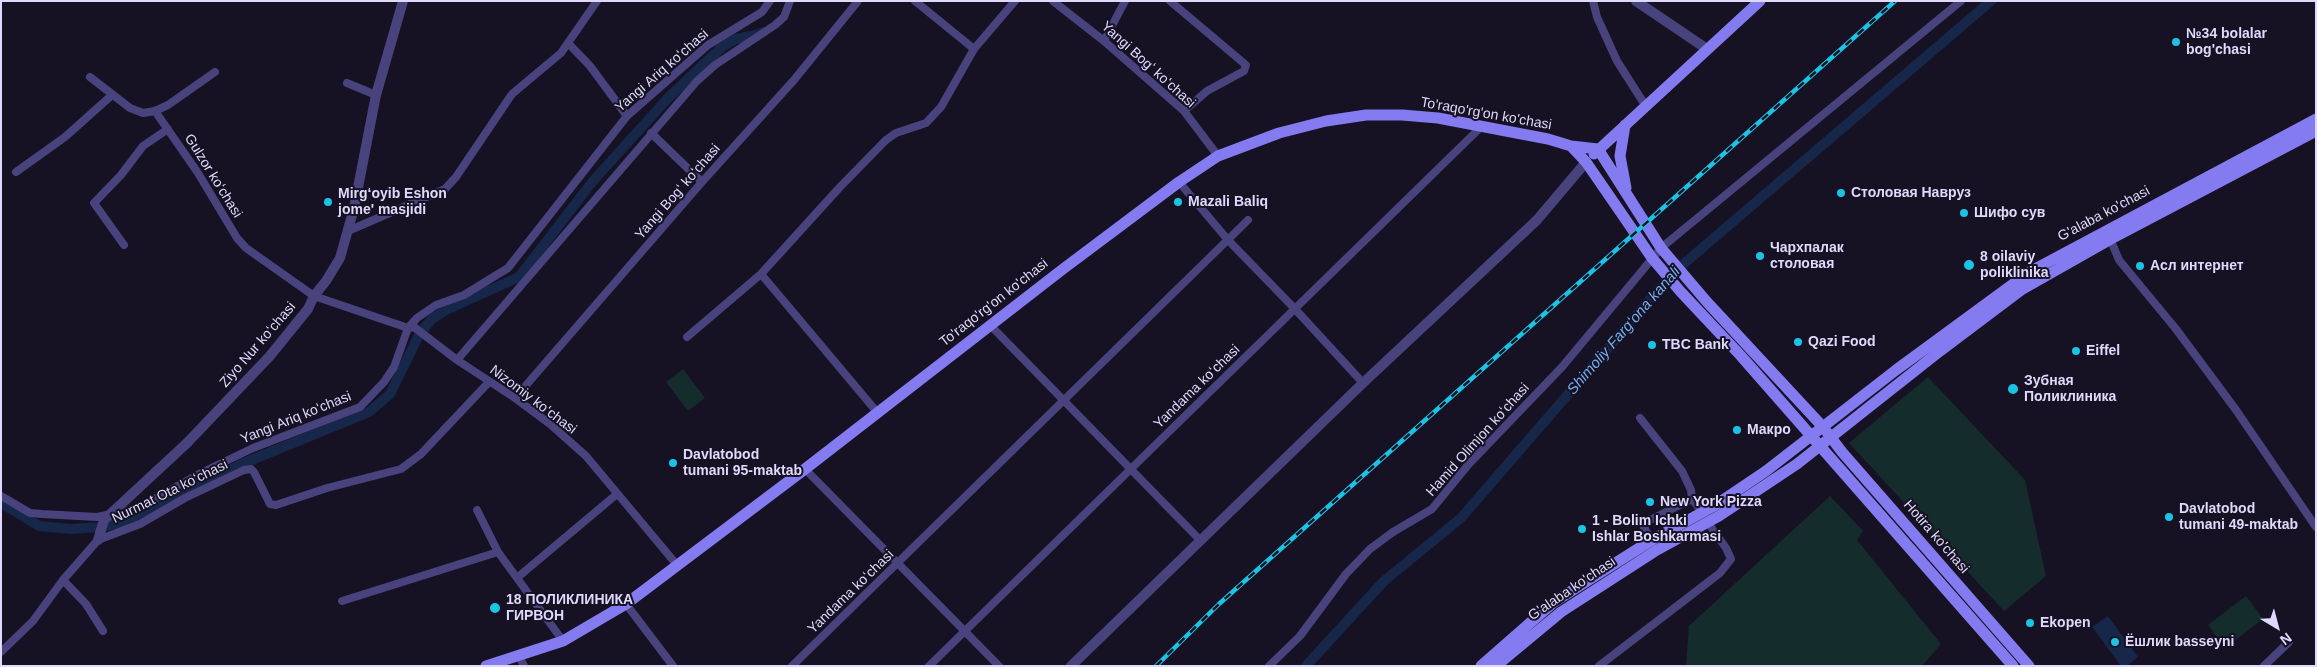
<!DOCTYPE html>
<html>
<head>
<meta charset="utf-8">
<style>
	body { margin:0 }
	#map { position:relative; width:2317px; height:667px; overflow:hidden; background:#161224; font-family:Arial,sans-serif }
	canvas { display:block }
	.frame { position:absolute; inset:0; border:2px solid #dfd9fb; pointer-events:none }
	.north { position:absolute; left:2252px; top:602px; width:50px; height:50px; -webkit-text-stroke:4px #161224; paint-order:stroke; rotate:143deg; font-size:14px; font-weight:700; line-height:20px; text-align:center; color:#dfd9fb }
	.north::after { content:''; display:block; margin:auto; width:18px; height:22px; background:#dfd9fb; clip-path:polygon(50% 0,100% 100%,50% 72%,0 100%) }
</style>
</head>
<body>
<div id="map">
<canvas width="2317" height="667"></canvas>
<div class="frame"></div>
<div class="north">N</div>
</div>
<script>
const context = document.querySelector('canvas').getContext('2d');
context.lineJoin = 'round';
function paint(path, color) { context.fillStyle = color; context.fill(path, 'evenodd'); }
const toPath = rows => new Path2D(rows.map(r => 'M' + r).join(''));
function stroke(path, color, width, dash) { context.strokeStyle = color; context.lineWidth = width; context.lineCap = dash ? 'butt' : 'round'; context.setLineDash(dash || []); context.stroke(path); }
function drawText(font, color, halo, rows, align = 'center') {
  context.font = font + ' Arial,sans-serif'; context.lineWidth = 4; context.setLineDash([]); context.textBaseline = 'middle'; context.strokeStyle = halo; context.fillStyle = color; for (const [text, x, y, turn = 0] of rows) {
    context.save(); context.translate(x, y); context.rotate((+turn || 0) * Math.PI / 180); context.textAlign = isNaN(turn) ? turn : align; if (halo) context.strokeText(text, 0, 0); context.fillText(text, 0, 0); context.restore();
  }
}
paint(toPath([
	[683,369,705,398,688,411,666,382],
	[1928,377,2025,480,2046,576,2004,611,1849,443],
	[1830,496,1863,531,1857,540,1941,644,1922,666,1686,666,1689,626],
	[2246,596,2263,619,2225,648,2208,625]
]), '#152c2d');
paint(toPath([
	[2108,616,2138,657,2127,666,2121,666,2092,627]
]), '#162749');
stroke(toPath([
	[1,503,39,526,71,529,100,527,126,522,244,463,369,412,390,394,420,333,432,319,446,310,519,277,593,181,668,98,722,47,736,39,756,35,763,32],
	[1306,666,1384,581,1461,518,1673,273,1991,1]
]), '#162749', 10);
stroke(toPath([
	[915,1,974,49],
	[1053,1,1104,41,1184,111,1218,156],
	[1170,1,1246,65,1244,71,1207,91,1184,111],
	[1593,1,1597,17,1617,61,1645,105],
	[1104,41,1125,1],
	[568,43,590,66,627,116],
	[90,77,130,108,143,113,155,111,198,173,237,238,246,248,314,296,408,328,414,327,457,360,515,398,550,424,586,456,677,565],
	[347,83,376,95],
	[155,111,168,105,215,72],
	[651,133,702,182],
	[16,172,65,137,112,95],
	[1179,182,1228,240,1295,309,1363,383],
	[348,231,445,189,456,177,512,94,561,53,597,1],
	[2109,236,2119,260,2176,329,2236,410,2316,527],
	[124,245,94,203,121,175,143,146,168,129],
	[761,274,877,412],
	[990,325,1200,540],
	[687,337,761,274,840,187,886,140,896,133,926,123,941,107,974,49,1015,1],
	[457,360,697,81,715,65,775,25,784,17,790,1],
	[515,398,702,182,794,80,858,1],
	[1640,418,1682,471,1691,490,1692,499],
	[805,469,999,666],
	[1,496,30,513,42,514,97,517,136,509,201,473,253,448,360,407,384,382,394,367,408,328,417,318,436,305,464,295,508,268,627,116,708,45,762,12,770,1],
	[477,510,498,552,563,641],
	[1653,542,1644,528,1648,521,1692,499,1703,513],
	[518,577,617,494],
	[63,580,86,604,103,631],
	[342,601,498,552],
	[626,604,673,666],
	[1,652,33,621,63,580,98,540,140,524,185,498,244,470,251,469,254,472,270,504,276,505,327,488,401,469,421,454,489,382],
	[519,656,524,666],
	[792,666,1248,220],
	[929,666,1482,126],
	[1269,666,1300,636,1346,574,1370,549,1393,532,1432,509,1468,465,1562,367,1661,248,1961,1],
	[1599,666,1720,573,1731,559,1726,548,1708,523],
	[2264,666,2289,642]
]), '#48427d', 8);
stroke(toPath([
	[1636,1,1707,49],
	[98,540,104,520,187,443,269,357,308,309,314,296,326,281,340,258,354,208,376,95,403,1],
	[1071,666,1363,383,1537,220,1586,162]
]), '#48427d', 10);
stroke(toPath([
	[1625,125,1620,156,1626,188],
	[1571,146,1586,162,1652,258,1680,291,1741,356,2013,666],
	[1594,154,1760,1],
	[486,666,563,641,626,604,805,469,1063,269,1179,182,1218,156,1279,133,1326,121,1366,115,1402,115,1438,118,1548,139,1571,146,1598,149,1661,248,1707,302,1823,427,1842,452,2029,666],
	[1481,666,1554,602,1652,540,1714,506,1766,471,1896,370,2031,271,2316,119],
	[1496,666,1561,612,1657,550,1719,516,1797,464,1940,351,2021,290,2111,239,2316,131]
]), '#857bf0', 11);
const rail = toPath([
	[1156,666,1219,604,1895,1]
]);
stroke(rail, '#1bc3e5', 4.5);
stroke(rail, '#161224', 2.5, [8]);
for (const [x, y, r, color] of [
	[2176,42,5,"#1bc3e5"],
	[1841,193,5,"#1bc3e5"],
	[328,202,5,"#1bc3e5"],
	[1178,202,5,"#1bc3e5"],
	[1964,213,5,"#1bc3e5"],
	[1760,256,5,"#1bc3e5"],
	[1969,265,6,"#1bc3e5"],
	[2140,266,5,"#1bc3e5"],
	[1798,342,5,"#1bc3e5"],
	[1652,345,5,"#1bc3e5"],
	[2076,351,5,"#1bc3e5"],
	[2013,389,6,"#1bc3e5"],
	[1737,430,5,"#1bc3e5"],
	[673,463,5,"#1bc3e5"],
	[1650,502,5,"#1bc3e5"],
	[2169,517,5,"#1bc3e5"],
	[1582,529,5,"#1bc3e5"],
	[495,608,6,"#1bc3e5"],
	[2030,623,5,"#1bc3e5"],
	[2115,642,5,"#1bc3e5"]
]) { const dot = new Path2D(); dot.arc(x, y, r, 0, 2 * Math.PI); context.fillStyle = color; context.fill(dot); stroke(dot, '#161224', 2); }
drawText('bold 14px', '#dfd9fb', '#161224', [
	["№34 bolalar",2186,34],
	["bog'chasi",2186,50],
	["Столовая Навруз",1851,193],
	["Mirg‘oyib Eshon",338,194],
	["jome' masjidi",338,210],
	["Mazali Baliq",1188,202],
	["Шифо сув",1974,213],
	["Чархпалак",1770,248],
	["столовая",1770,264],
	["8 oilaviy",1980,257],
	["poliklinika",1980,273],
	["Асл интернет",2150,266],
	["Qazi Food",1808,342],
	["TBC Bank",1662,345],
	["Eiffel",2086,351],
	["Зубная",2024,381],
	["Поликлиника",2024,397],
	["Макро",1747,430],
	["Davlatobod",683,455],
	["tumani 95-maktab",683,471],
	["New York Pizza",1660,502],
	["Davlatobod",2179,509],
	["tumani 49-maktab",2179,525],
	["1 - Bolim Ichki",1592,521],
	["Ishlar Boshkarmasi",1592,537],
	["18 ПОЛИКЛИНИКА",506,600],
	["ГИРВОН",506,616],
	["Ekopen",2040,623],
	["Ёшлик basseyni",2125,642]
], 'left');
drawText('14px', '#dfd9fb', '#161224', [
	["Yangi Bogʻ koʻchasi",1148,65,42],
	["Yangi Ariq koʻchasi",662,71,-41],
	["To'raqo'rg'on ko'chasi",1486,114,10],
	["Gulzor koʻchasi",213,176,58],
	["Yangi Bogʻ koʻchasi",678,192,-49],
	["G'alaba ko'chasi",2104,214,-28],
	["To'raqo'rg'on ko'chasi",994,303,-38],
	["Ziyo Nur koʻchasi",258,345,-49],
	["Yandama koʻchasi",1197,387,-44],
	["Nizomiy koʻchasi",533,400,37],
	["Yangi Ariq koʻchasi",296,418,-22],
	["Hamid Olimjon koʻchasi",1478,440,-48],
	["Nurmat Ota koʻchasi",170,492,-26],
	["Hotira ko'chasi",1936,537,49],
	["G'alaba ko'chasi",1572,589,-34],
	["Yandama koʻchasi",851,592,-44]
]);
drawText('italic 15px', '#73adef', '#161224', [
	["Shimoliy Fargʻona kanali",1624,331,-49]
]);
</script>
</body>
</html>
